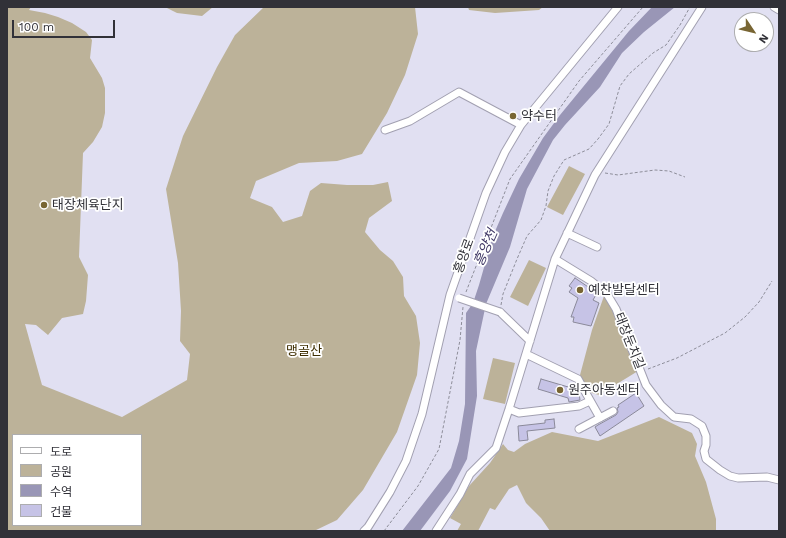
<!DOCTYPE html>
<html>
<head>
<meta charset="utf-8">
<style>
	body { margin:0 }
	#map { position:relative; width:786px; height:538px; overflow:hidden; background:#e1e0f2; font-family:"Work Sans","Noto Sans KR",sans-serif }
	canvas { display:block }
	.frame { position:absolute; inset:0; border:8px solid #313138; pointer-events:none }
	.legend { position:absolute; left:12px; top:434px; width:130px; height:92px; box-sizing:border-box; background:#fff; border:1px solid #adadaf; margin:0; padding:5px 7px; list-style:none; font-size:12px; color:#313138 }
	.legend li { display:flex; align-items:center; gap:8px; height:20px }
	.legend b { width:20px; border:1px solid #adadaf }
	.north { position:absolute; left:734px; top:12px; width:40px; height:40px; box-sizing:border-box; background:#fff; border:1px solid #adadaf; border-radius:50%; rotate:125deg; font-size:11px; font-weight:700; line-height:16px; text-align:center; color:#313138 }
	.north::after { content:''; display:block; margin:auto; width:14px; height:18px; background:#786533; clip-path:polygon(50% 0,100% 100%,50% 72%,0 100%) }
	.scale { position:absolute; left:12px; top:20px; width:103px; height:18px; box-sizing:border-box; border:2px solid #313138; border-top:0; padding-left:5px; font-size:12px; line-height:14px; white-space:nowrap; color:#313138; -webkit-text-stroke:3px #fff; paint-order:stroke }
</style>
</head>
<body>
<div id="map">
<canvas width="786" height="538"></canvas>
<div class="frame"></div>
<ul class="legend">
<li><b style="height:5px;background:#fff"></b>도로</li>
<li><b style="height:11px;background:#bcb299"></b>공원</li>
<li><b style="height:11px;background:#9996b6"></b>수역</li>
<li><b style="height:11px;background:#c6c3e6"></b>건물</li>
</ul>
<div class="north">N</div>
<div class="scale">100 m</div>
</div>
<script>
const context = document.querySelector('canvas').getContext('2d');
context.lineJoin = 'round';
function paint(path, color) { context.fillStyle = color; context.fill(path, 'evenodd'); }
const toPath = rows => new Path2D(rows.map(r => 'M' + r).join(''));
function stroke(path, color, width, dash) { context.strokeStyle = color; context.lineWidth = width; context.lineCap = dash ? 'butt' : 'round'; context.setLineDash(dash || []); context.stroke(path); }
function drawText(font, color, halo, rows, align = 'center') {
  context.font = font + ' "Work Sans","Noto Sans KR",sans-serif'; context.lineWidth = 3.5; context.setLineDash([]); context.textBaseline = 'middle'; context.strokeStyle = halo; context.fillStyle = color; for (const [text, x, y, turn = 0] of rows) {
    context.save(); context.translate(x, y); context.rotate((+turn || 0) * Math.PI / 180); context.textAlign = isNaN(turn) ? turn : align; if (halo) context.strokeText(text, 0, 0); context.fillText(text, 0, 0); context.restore();
  }
}
paint(toPath([
	[7,7,31,7,29,10,45,13,58,17,72,23,86,32,92,40,90,58,102,78,105,88,105,113,102,127,93,142,83,153,79,257,88,275,86,301,83,314,62,318,48,335,36,325,25,324,42,385,122,417,187,380,190,354,180,341,181,311,178,263,166,189,183,136,217,67,235,35,264,7,415,7,418,34,405,75,387,113,362,154,337,161,299,163,256,181,250,198,272,207,283,222,302,216,310,191,321,183,347,185,373,185,388,182,392,201,369,218,365,232,380,250,393,261,403,277,404,296,416,316,420,343,417,375,397,432,363,490,337,520,314,531,7,531],
	[13,435,141,435,141,525,13,525],
	[165,7,213,7,202,16,177,13],
	[468,7,543,7,539,10,495,13,469,10],
	[569,166,585,174,563,215,547,207],
	[529,260,546,268,528,306,510,297],
	[604,296,619,322,618,326,627,339,638,371,599,395,592,393,590,391,587,390,580,375,592,330],
	[493,358,515,363,505,404,483,399],
	[659,417,692,433,697,444,695,456,706,482,716,519,716,531,550,531,541,518,526,503,517,485,509,489,495,510,490,508,478,531,457,531,461,524,450,518,469,486,490,463,503,444,508,450,514,452,525,444,552,432,598,441]
]), '#bcb299');
paint(toPath([
	[652,7,675,7,644,32,622,53,600,87,565,125,553,140,527,189,510,247,486,304,476,351,477,396,467,459,450,491,420,531,402,531,451,468,459,441,465,404,466,313,473,303,479,285,493,236,503,213,519,179,543,138,560,115,629,31]
]), '#9996b6');
const building = toPath([
	[575,278,597,293,593,300,599,303,591,326,573,322,574,317,571,317,578,298,569,292,572,288,569,286,575,278],
	[541,379,575,389,576,393,579,393,580,400,569,402,568,398,538,389,541,379],
	[636,393,644,406,600,436,595,427,598,425,616,415,618,412,617,408,619,407,618,405,636,393],
	[554,419,555,428,527,431,528,440,519,441,518,426,545,423,545,420,554,419]
]);
paint(building, '#c6c3e6');
stroke(building, '#8a8999', 1);
const minor = toPath([
	[774,7,779,10],
	[385,130,410,121,459,92,521,125],
	[567,233,597,247],
	[555,259,591,281,607,294,616,309,646,385,661,405,674,417,691,419,702,426,706,436,706,445,704,451,706,459,720,470,730,476,738,478,767,477,779,480],
	[500,312,530,341],
	[526,354,578,379,600,418],
	[509,409,519,413,536,411,579,406,590,401],
	[579,429,613,411],
	[364,531,368,527,390,492,406,461,422,414,450,295,486,193,505,152,521,125,618,7],
	[436,531,460,494,470,474,496,448,509,409,555,259,595,175,702,7]
]);
stroke(minor, '#a2a0b1', 9);
stroke(toPath([
	[605,173,618,175,655,170,669,171,685,177],
	[466,292,510,179,579,81,643,7],
	[501,305,503,294,517,259,527,236,541,220,546,206,548,191,554,176,564,160,589,149,598,139,609,124,620,86,629,74,653,53,666,45,680,25,690,7],
	[648,369,677,358,725,333,745,317,759,302,772,281],
	[384,531,418,486,439,449,460,340,463,307]
]), '#8d8d99', 1, [3, 2]);
stroke(minor, '#fff', 7);
const minorBridge = toPath([
	[459,298,500,312]
]);
stroke(minorBridge, '#a2a0b1', 9, []);
stroke(minorBridge, '#fff', 7);
for (const [x, y, r, color] of [
	[513,116,4,"#786533"],
	[44,205,4,"#786533"],
	[580,290,4,"#786533"],
	[560,390,4,"#786533"]
]) { const dot = new Path2D(); dot.arc(x, y, r, 0, 2 * Math.PI); context.fillStyle = color; context.fill(dot); stroke(dot, '#fff', 1.5); }
drawText('13px', '#313138', '#fff', [
	["약수터",521,116],
	["태장체육단지",52,205],
	["예찬발달센터",588,290],
	["원주아동센터",568,390]
], 'left');
drawText('13px', '#313138', '#fff', [
	["흥양로",464,256,-70],
	["태장둔치길",629,341,68]
]);
drawText('13px', '#3e2e01', '#fff', [
	["맹골산",304,351]
]);
drawText('italic 14px', '#3e3664', '#fff', [
	["흥양천",486,248,-66]
]);
</script>
</body>
</html>
